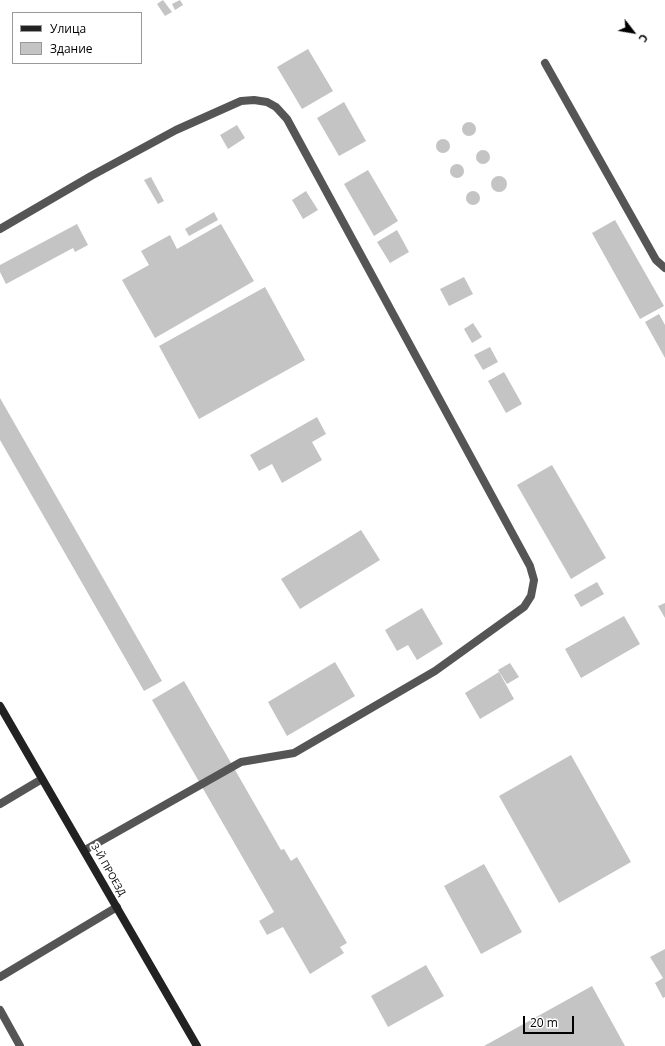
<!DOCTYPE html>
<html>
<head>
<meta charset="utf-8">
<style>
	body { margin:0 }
	#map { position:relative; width:665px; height:1046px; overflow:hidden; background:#fff; font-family:"Open Sans",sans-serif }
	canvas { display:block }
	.legend { position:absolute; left:12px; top:12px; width:130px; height:52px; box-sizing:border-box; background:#fff; border:1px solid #999; margin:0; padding:5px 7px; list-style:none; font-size:12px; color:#000 }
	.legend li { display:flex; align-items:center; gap:8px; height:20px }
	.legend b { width:20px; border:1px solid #999 }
	.north { position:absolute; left:613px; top:12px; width:40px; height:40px; -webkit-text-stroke:3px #fff; paint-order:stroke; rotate:121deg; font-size:11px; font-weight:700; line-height:16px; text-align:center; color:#000 }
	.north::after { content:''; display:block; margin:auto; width:14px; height:18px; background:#000; clip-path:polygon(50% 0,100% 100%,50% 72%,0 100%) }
	.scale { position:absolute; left:523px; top:1016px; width:51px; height:18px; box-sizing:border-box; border:2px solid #000; border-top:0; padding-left:5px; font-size:12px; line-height:14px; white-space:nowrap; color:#000; -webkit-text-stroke:3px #fff; paint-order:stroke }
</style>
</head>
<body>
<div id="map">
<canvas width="665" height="1046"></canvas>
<ul class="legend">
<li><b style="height:5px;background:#222"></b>Улица</li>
<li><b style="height:11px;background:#c4c4c4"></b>Здание</li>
</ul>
<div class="north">С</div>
<div class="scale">20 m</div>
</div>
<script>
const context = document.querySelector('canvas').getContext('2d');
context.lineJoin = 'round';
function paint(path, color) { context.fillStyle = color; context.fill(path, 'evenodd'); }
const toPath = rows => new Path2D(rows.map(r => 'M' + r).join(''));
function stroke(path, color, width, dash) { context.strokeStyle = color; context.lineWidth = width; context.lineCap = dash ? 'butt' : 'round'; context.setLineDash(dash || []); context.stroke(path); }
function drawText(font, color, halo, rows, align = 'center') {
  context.font = font + ' "Open Sans",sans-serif'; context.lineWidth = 4; context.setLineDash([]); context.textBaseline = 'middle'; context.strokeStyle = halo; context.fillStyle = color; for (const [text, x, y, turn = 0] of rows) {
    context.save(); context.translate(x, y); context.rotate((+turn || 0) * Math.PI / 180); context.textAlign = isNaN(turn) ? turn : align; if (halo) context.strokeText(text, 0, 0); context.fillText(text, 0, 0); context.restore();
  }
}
paint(toPath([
	[163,0,172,12,165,16,157,4],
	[180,0,183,5,175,10,172,4],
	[308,49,333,91,302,109,277,67],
	[344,102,366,141,339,156,317,118],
	'462 129a7 7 0 1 1 14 0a7 7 0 1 1-14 0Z',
	[237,125,245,138,228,149,220,135],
	'436 146a7 7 0 1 1 14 0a7 7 0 1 1-14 0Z',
	'476 157a7 7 0 1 1 14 0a7 7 0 1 1-14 0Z',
	'450 171a7 7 0 1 1 14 0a7 7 0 1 1-14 0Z',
	[368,170,398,221,374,236,344,184],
	'491 184a8 8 0 1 1 16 0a8 8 0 1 1-16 0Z',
	[151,177,164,201,158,204,144,180],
	'466 198a7 7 0 1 1 14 0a7 7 0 1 1-14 0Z',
	[306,191,318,210,303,219,292,200],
	[214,212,218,220,189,236,185,229],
	[615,220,664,306,640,319,592,233],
	[77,224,88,245,75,252,73,248,6,284,0,272,0,265],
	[221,224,254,281,155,338,122,280,149,265,141,251,170,235,177,249],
	[397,230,409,252,390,263,377,242],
	[464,277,473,294,449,306,440,289],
	[265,287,305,360,199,419,159,346],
	[659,314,665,325,665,358,645,322],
	[473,323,482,337,472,343,464,329],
	[490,347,498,362,483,370,474,355],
	[504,372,522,404,506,413,488,381],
	[0,398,162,681,144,691,0,440],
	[317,417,326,434,312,442,322,460,282,483,272,464,259,471,250,455],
	[552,465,606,558,571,579,517,485],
	[361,530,380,560,300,609,281,579],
	[597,582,604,594,581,607,574,595],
	[665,603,665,618,658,606],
	[422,608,443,644,417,660,408,645,397,651,385,630],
	[624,616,640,644,581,678,565,649],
	[335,662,355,696,287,736,268,702],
	[510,663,519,677,507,684,498,670],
	[499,672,514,699,480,719,465,693],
	[184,681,281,850,284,849,291,861,297,857,347,943,340,947,344,953,310,974,283,927,267,935,259,921,274,912,152,700],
	[571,755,631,862,559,903,499,796],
	[484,864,522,932,481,954,444,886],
	[665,949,665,997,663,998,655,983,663,978,650,957],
	[426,965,444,996,388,1027,371,996],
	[592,986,625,1046,484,1046]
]), '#c4c4c4');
stroke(toPath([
	[545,63,656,260,665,268],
	[0,229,91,176,176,130,241,101,254,100,267,102,276,107,287,119,530,566,534,580,531,596,524,607,435,671,294,753,241,762,85,850],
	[0,804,42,779],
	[0,977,117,907],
	[0,1010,20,1046]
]), '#555', 8);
stroke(toPath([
	[0,706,197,1046]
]), '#222', 8);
drawText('10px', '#000', '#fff', [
	["3-Й ПРОЕЗД",108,870,60]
]);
</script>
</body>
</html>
